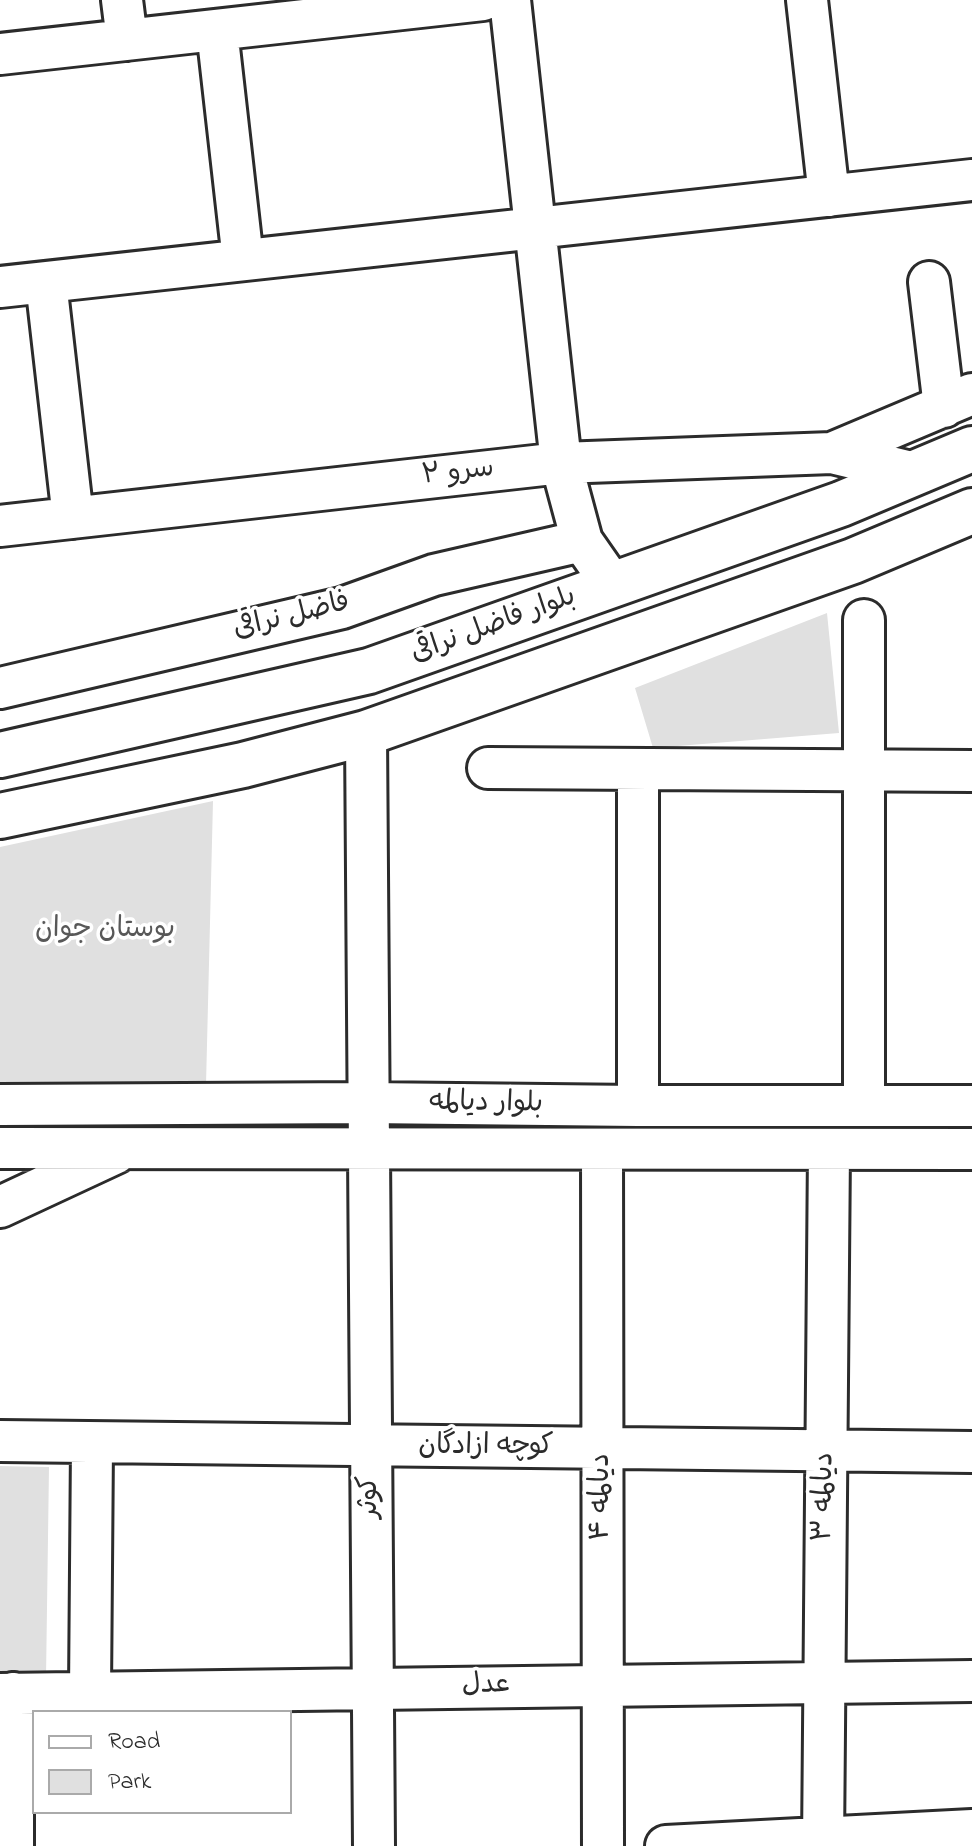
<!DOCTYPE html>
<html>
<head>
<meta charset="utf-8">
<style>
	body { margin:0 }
	#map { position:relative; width:972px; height:1846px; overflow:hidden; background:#fff; font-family:"Indie Flower",sans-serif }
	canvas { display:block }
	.legend { position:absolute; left:32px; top:1710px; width:260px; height:104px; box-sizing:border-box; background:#fff; border:2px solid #aaa; margin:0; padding:10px 14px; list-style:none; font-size:24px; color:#2b2b2b }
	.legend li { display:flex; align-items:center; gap:16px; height:40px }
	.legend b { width:40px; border:2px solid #aaa }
</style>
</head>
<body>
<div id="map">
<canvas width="972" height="1846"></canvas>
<ul class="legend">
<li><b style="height:10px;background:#fff"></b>Road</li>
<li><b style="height:22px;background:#e0e0e0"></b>Park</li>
</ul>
</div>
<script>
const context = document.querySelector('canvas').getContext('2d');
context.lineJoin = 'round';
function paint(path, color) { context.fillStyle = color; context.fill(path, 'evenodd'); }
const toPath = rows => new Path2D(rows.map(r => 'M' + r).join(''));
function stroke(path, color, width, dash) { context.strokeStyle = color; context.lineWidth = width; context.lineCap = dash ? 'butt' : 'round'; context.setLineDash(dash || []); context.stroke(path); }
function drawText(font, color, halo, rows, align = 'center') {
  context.font = font + ' "Indie Flower","Playpen Sans Arabic",sans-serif'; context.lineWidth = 7; context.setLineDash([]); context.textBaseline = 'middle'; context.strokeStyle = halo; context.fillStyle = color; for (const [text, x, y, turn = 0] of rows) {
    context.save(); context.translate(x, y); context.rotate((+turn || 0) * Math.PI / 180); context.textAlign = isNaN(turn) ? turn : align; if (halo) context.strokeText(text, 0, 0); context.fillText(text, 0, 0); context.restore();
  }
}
paint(toPath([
	[827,613,839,733,653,748,635,688],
	[213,801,206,1085,0,1086,0,847],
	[0,1466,49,1467,46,1678,0,1677]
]), '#e0e0e0');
const minor = toPath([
	[122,0,127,40],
	[510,0,561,463,582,541,612,584],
	[807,0,829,196],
	[217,30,243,260],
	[0,54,483,0],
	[46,282,73,518],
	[929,282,944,407],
	[0,287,972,180],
	[832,453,972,394],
	[0,526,561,463,832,453,915,473],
	[864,620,864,1106],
	[0,688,342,608,434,575,582,541],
	[366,733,374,1846],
	[488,768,972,771],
	[638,769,638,1106],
	[0,1105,367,1103,638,1106,972,1106],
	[0,1148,972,1149],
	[602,1149,603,1846],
	[0,1207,116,1153],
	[0,1441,972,1452],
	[90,1692,92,1444],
	[13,1693,13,1846],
	[0,1694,972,1681],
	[666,1846,972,1830],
	[823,1846,829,1149]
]);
const major = toPath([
	[0,755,369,671,841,504,972,449],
	[0,816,243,765,366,733,853,561,972,511]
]);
stroke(minor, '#2b2b2b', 46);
stroke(major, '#2b2b2b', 50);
stroke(minor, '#fff', 40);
stroke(major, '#fff', 44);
drawText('28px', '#2b2b2b', '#fff', [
	["سرو ۲",458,474,-6],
	["فاضل نراقی",292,618,-14],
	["بلوار فاضل نراقی",494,627,-20],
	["بلوار دیالمه",486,1105,1],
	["کوچه ازادگان",486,1448],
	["کوثر",371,1497,-90],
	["دیالمه ۴",603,1497,-90],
	["دیالمه ۳",826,1497,-89],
	["عدل",486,1687,-1]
]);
drawText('28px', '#585858', '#fff', [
	["بوستان جوان",105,931]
]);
</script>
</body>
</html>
